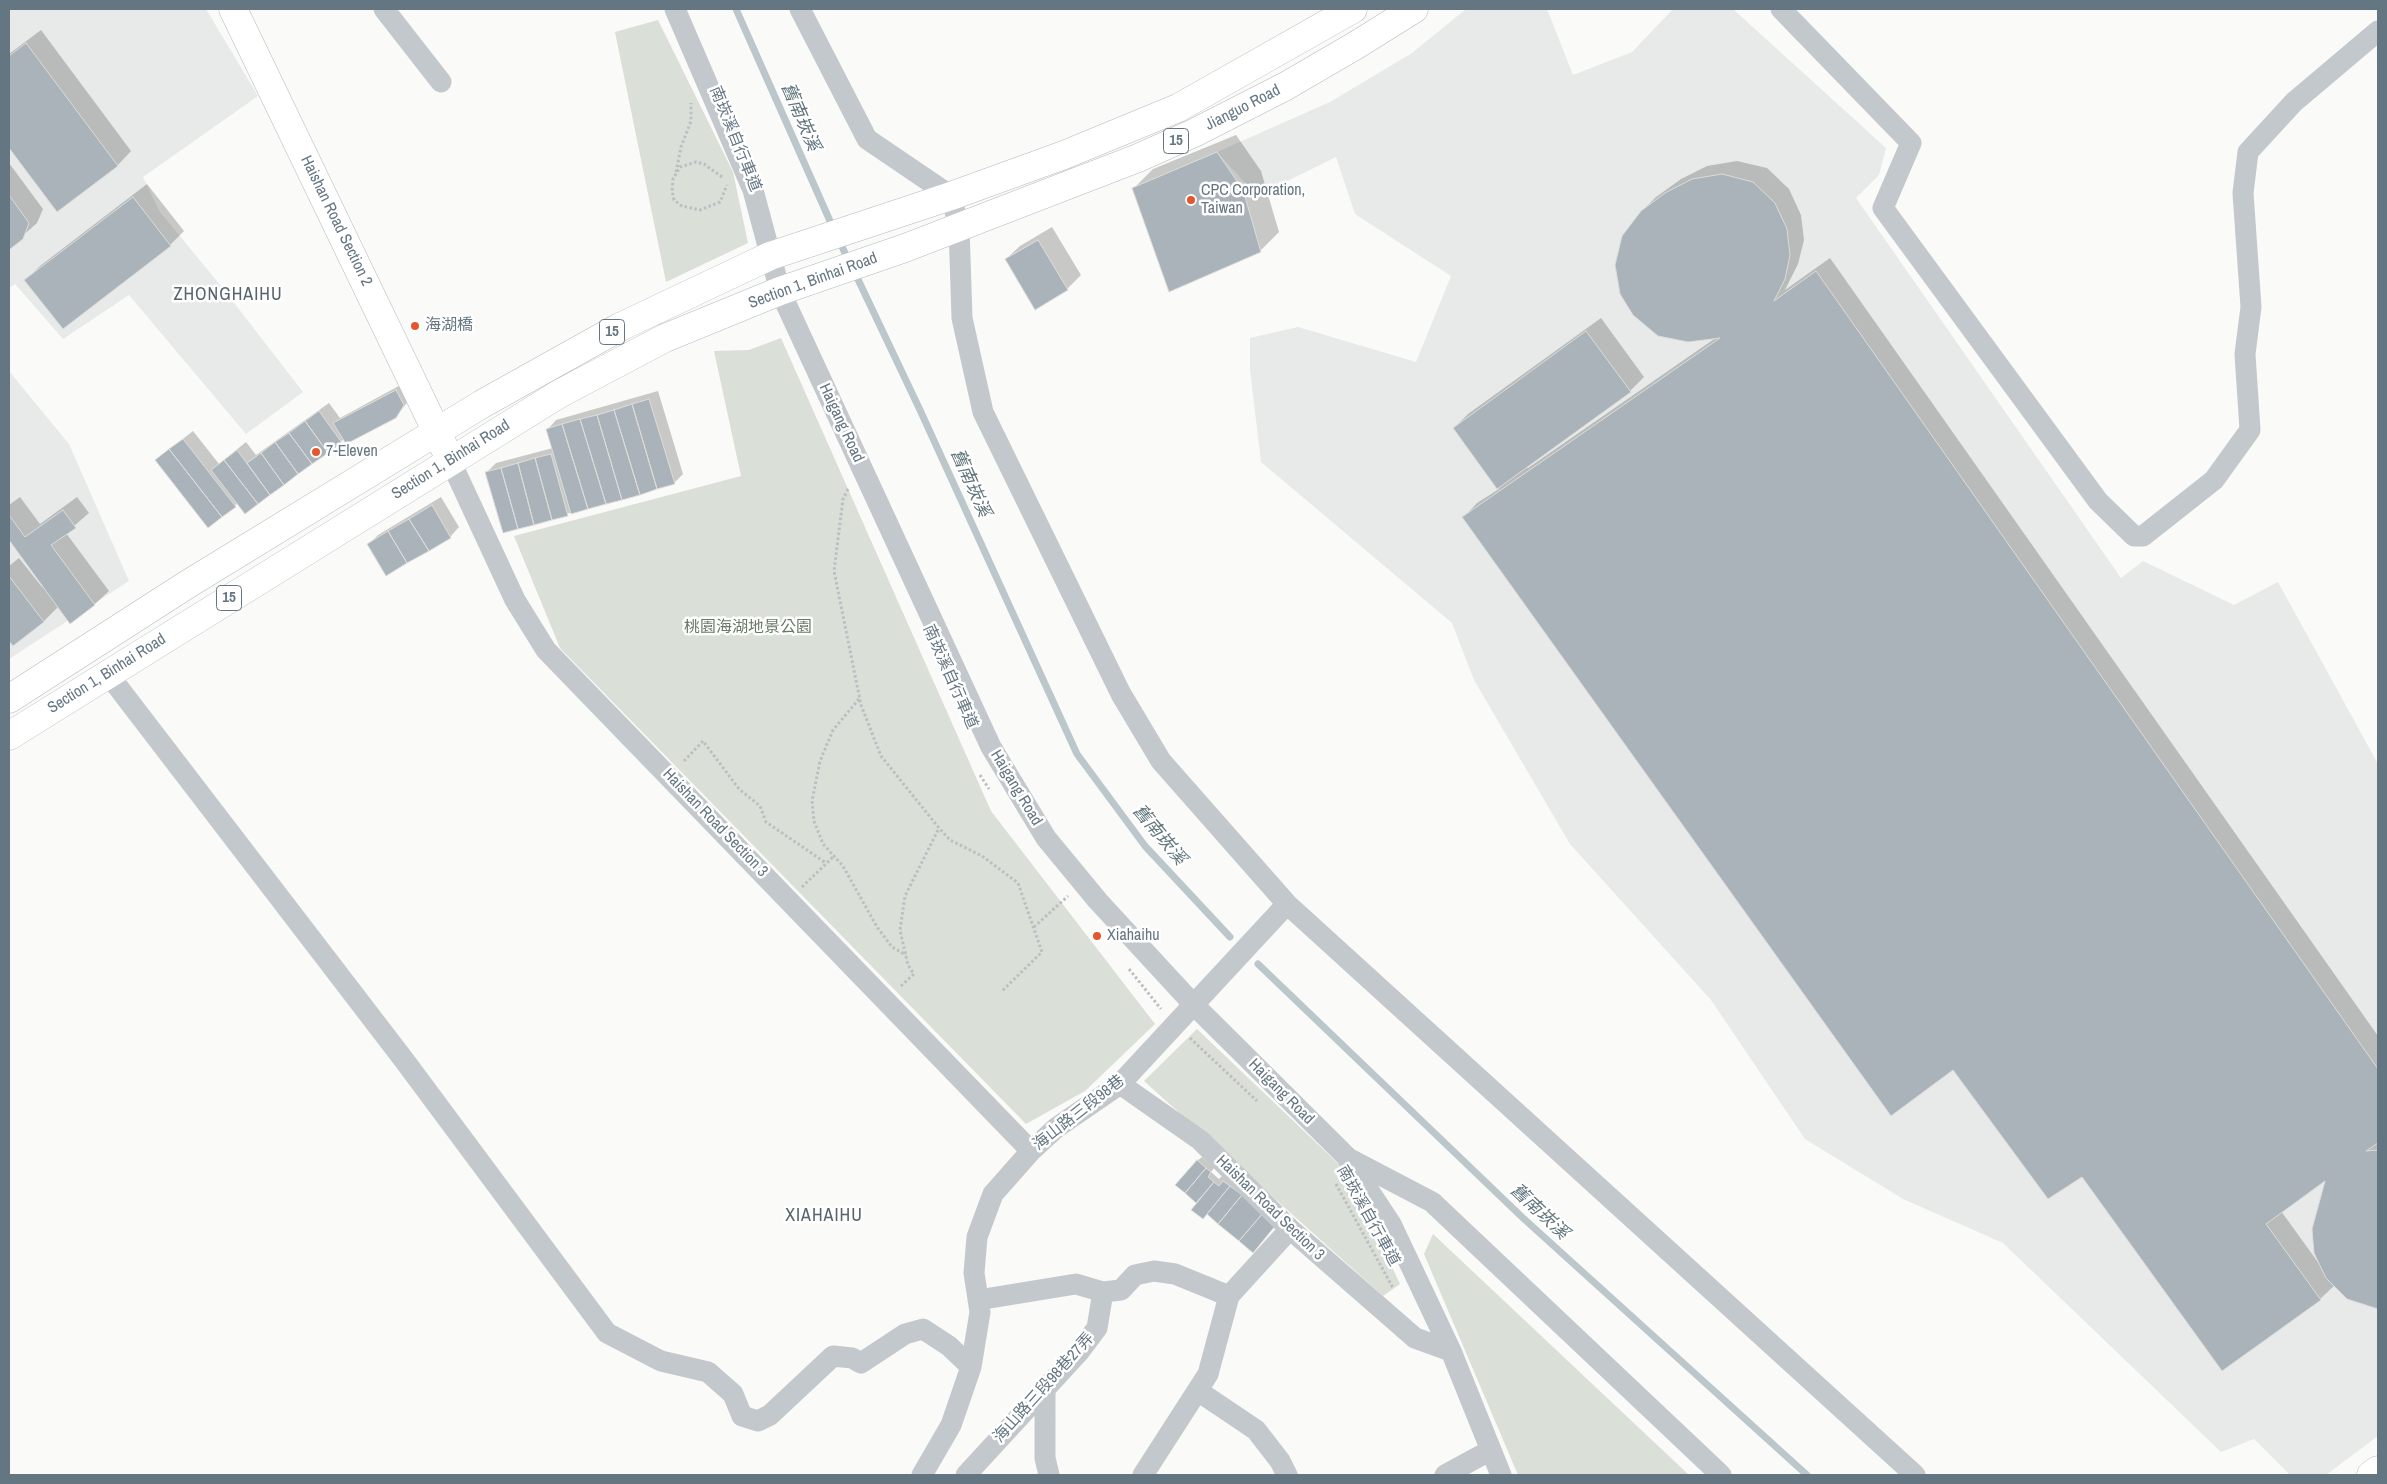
<!DOCTYPE html>
<html>
<head>
<meta charset="utf-8">
<style>
	body { margin:0 }
	#map { position:relative; width:2387px; height:1484px; overflow:hidden; background:#fafaf8; font-family:"Archivo Narrow",sans-serif }
	canvas { display:block }
	.frame { position:absolute; inset:0; border:10px solid #657683; pointer-events:none }
</style>
</head>
<body>
<div id="map">
<canvas width="2387" height="1484"></canvas>
<div class="frame"></div>
</div>
<script>
const context = document.querySelector('canvas').getContext('2d');
context.lineJoin = 'round';
function paint(path, color) { context.fillStyle = color; context.fill(path, 'evenodd'); }
const toPath = rows => new Path2D(rows.map(r => 'M' + r).join(''));
function stroke(path, color, width, dash) { context.strokeStyle = color; context.lineWidth = width; context.lineCap = dash ? 'butt' : 'round'; context.setLineDash(dash || []); context.stroke(path); }
function drawText(font, color, halo, rows, align = 'center') {
  context.font = font + ' "Archivo Narrow","Noto Sans TC",sans-serif'; context.lineWidth = 5; context.setLineDash([]); context.textBaseline = 'middle'; context.strokeStyle = halo; context.fillStyle = color; for (const [text, x, y, turn = 0] of rows) {
    context.save(); context.translate(x, y); context.rotate((+turn || 0) * Math.PI / 180); context.textAlign = isNaN(turn) ? turn : align; if (halo) context.strokeText(text, 0, 0); context.fillText(text, 0, 0); context.restore();
  }
}
paint(toPath([
	[9,9,206,9,258,96,143,177,160,212,221,286,303,392,246,434,129,295,63,339,15,284,9,288],
	[1466,9,1547,9,1573,75,1632,52,1673,9,1733,9,1886,148,1879,175,1856,198,2121,578,2143,561,2234,605,2278,582,2378,764,2378,1436,2326,1475,2290,1475,2254,1439,2221,1452,2003,1243,1903,1199,1805,1139,1711,1000,1570,844,1474,680,1452,623,1261,462,1250,370,1250,338,1298,327,1416,362,1451,276,1355,214,1336,157,1257,196,1217,152,1330,102,1412,53],
	[9,371,69,444,129,581,9,659]
]), '#e8e9e9');
paint(toPath([
	[658,20,733,172,748,243,666,282,615,32],
	[781,338,991,811,1155,1024,1085,1091,1026,1124,560,648,514,536,741,476,714,351,749,350],
	[1197,1029,1348,1173,1400,1284,1383,1296,1144,1081],
	[1433,1234,1689,1475,1518,1475,1424,1254]
]), '#dadfd7');
paint(toPath([
	[41,30,131,151,118,165,57,210,9,146,9,54],
	[1236,135,1261,171,1279,232,1260,251,1134,188,1153,169],
	[1737,161,1767,168,1789,189,1801,215,1804,240,1798,264,1785,290,1830,258,2378,1036,2378,1308,2335,1285,2320,1299,2082,1175,1953,1068,1464,517,1477,503,1499,489,1454,428,1468,414,1601,318,1644,377,1630,391,1526,467,1528,468,1717,337,1641,212,1656,197,1681,179,1707,166],
	[2327,1177,2321,1265,2320,1265,2281,1211],
	[9,163,43,209,37,223,9,248],
	[147,184,184,231,170,245,26,280,40,266],
	[1052,227,1081,275,1067,289,1006,259,1020,246],
	[406,382,413,395,396,417,344,439,245,512,238,503,208,527,156,460,193,431,219,464,246,442,256,455,329,403,340,418],
	[658,391,683,474,674,483,503,532,487,472,496,463,553,448,547,430,556,420],
	[20,497,40,524,77,497,89,513,66,533,109,591,95,604,71,622,59,606,44,621,13,644,9,639,9,566,19,558,42,587,44,586,9,538,9,505],
	[441,497,459,527,450,537,369,544,378,535],
	[1202,1157,1214,1168,1211,1172,1219,1179,1224,1174,1283,1217,1253,1251,1200,1197,1197,1161]
]), '#0003');
stroke(toPath([
	[736,9,834,230],
	[839,240,849,262],
	[854,271,920,410,1077,754,1145,846,1230,937],
	[1258,964,1523,1218,1807,1475]
]), '#bbc7cb', 7);
const building = toPath([
	[26,43,118,166,57,212,9,148,9,56,26,43],
	[1217,152,1243,190,1261,252,1169,292,1132,188,1217,152],
	[1722,174,1753,182,1775,203,1787,229,1790,255,1785,279,1774,301,1816,271,2378,1069,2378,1143,2366,1151,2378,1150,2378,1309,2347,1299,2326,1278,2314,1253,2312,1229,2325,1181,2266,1224,2321,1300,2222,1371,2082,1177,2048,1199,1953,1070,1891,1116,1462,517,1720,338,1688,342,1658,336,1633,315,1620,294,1615,265,1622,236,1641,211,1665,193,1692,179,1722,174],
	[9,195,29,223,23,239,9,250,9,195],
	[133,197,171,246,63,329,24,280,133,197],
	[1038,240,1068,290,1035,310,1005,259,1038,240],
	[1586,331,1631,392,1497,489,1453,428,1586,331],
	[396,390,404,405,396,418,346,444,333,423,396,390],
	[649,399,675,484,657,489,632,404,649,399],
	[632,404,657,489,640,495,614,410,632,404],
	[614,410,640,495,622,500,597,415,614,410],
	[319,411,342,443,328,453,305,421,319,411],
	[597,415,622,500,606,504,580,419,597,415],
	[580,419,606,504,588,509,562,424,580,419],
	[305,421,328,453,312,464,289,433,305,421],
	[562,424,588,509,571,514,546,429,562,424],
	[289,433,312,464,298,474,275,442,289,433],
	[183,439,236,507,222,517,169,449,183,439],
	[275,442,298,474,284,485,261,453,275,442],
	[169,449,222,517,208,528,155,460,169,449],
	[237,450,270,495,258,504,224,460,237,450],
	[261,453,284,485,270,495,247,463,261,453],
	[551,454,568,516,552,520,535,458,551,454],
	[535,458,552,520,534,525,518,463,535,458],
	[224,460,258,504,245,514,211,470,224,460],
	[518,463,534,525,518,529,501,468,518,463],
	[501,468,518,529,503,533,485,472,501,468],
	[432,505,451,538,429,551,409,519,432,505],
	[63,510,76,528,51,545,95,605,70,624,9,540,9,515,25,537,63,510],
	[409,519,429,551,407,563,388,531,409,519],
	[388,531,407,563,386,576,367,544,388,531],
	[9,576,44,622,13,646,9,641,9,576],
	[1197,1160,1206,1168,1185,1193,1175,1185,1197,1160],
	[1206,1168,1211,1172,1208,1177,1214,1182,1196,1203,1185,1193,1206,1168],
	[1223,1181,1230,1186,1203,1219,1191,1210,1214,1182,1219,1186,1223,1181],
	[1230,1186,1242,1195,1218,1224,1207,1214,1230,1186],
	[1242,1195,1263,1213,1239,1241,1218,1224,1242,1195],
	[1263,1213,1275,1226,1253,1253,1239,1241,1263,1213]
]);
paint(building, '#aab3b9');
stroke(building, '#dcdcda', 1);
const major = toPath([
	[233,9,445,449],
	[9,699,188,584,482,404,620,327,770,256,951,196,1064,155,1178,108,1353,9],
	[9,736,559,394,665,338,780,291,905,248,1138,158,1194,133,1286,86,1358,44,1414,9],
	[2371,1475,2378,1470]
]);
stroke(major, '#b5babe', 29);
stroke(toPath([
	[676,172,681,147,691,121,691,103],
	[722,177,704,164,696,162,680,167,673,179,672,191,674,200,682,206,700,210,720,202,727,185],
	[848,489,843,499,834,571,861,705,881,756,939,828,950,840,982,856,1018,883,1042,952,1002,991],
	[859,699,833,730,820,761,812,801,814,821,823,844,843,866,877,927,892,947,906,955],
	[684,761,703,741,739,789,760,806,766,822,826,863],
	[980,775,989,789],
	[802,887,834,856],
	[1034,927,1068,896],
	[1129,969,1161,1009],
	[901,986,914,974,908,965,900,930,905,896,939,828],
	[1190,1038,1257,1101],
	[1336,1184,1393,1288]
]), '#bbbfc2', 3, [2.5, 2.5]);
stroke(toPath([
	[384,9,441,82],
	[675,9,753,190,780,291,991,747,1046,838,1098,901,1194,1005,1346,1156,1391,1224,1451,1351,1501,1475],
	[800,9,867,139,951,196,959,227,962,318,983,412,1121,694,1161,761,1287,904,1915,1475],
	[1781,9,1911,143,1883,208,2098,501,2134,536,2143,536,2214,480,2250,430,2245,354,2251,307,2243,193,2248,152,2294,102,2378,31],
	[450,460,515,600,546,650,1031,1151],
	[108,674,404,1060,607,1333,661,1361,708,1372,733,1394,742,1416,758,1421,770,1415,833,1356,852,1358,861,1363,905,1334,923,1329,949,1346,971,1367],
	[1120,1084,1200,1140,1290,1229,1415,1338,1451,1351],
	[1348,1158,1432,1202,1721,1475],
	[978,1300,1076,1284,1103,1292,1121,1290,1135,1275,1154,1271,1175,1274,1229,1296],
	[1045,1388,1045,1458,1049,1475],
	[1198,1391,1256,1430,1280,1461,1287,1475],
	[922,1475,951,1425,971,1367,980,1312,974,1273,977,1237,993,1194,1031,1151,1056,1128,1120,1084,1287,904],
	[966,1475,1079,1352,1097,1328,1103,1292],
	[1143,1475,1208,1374,1229,1296,1290,1229],
	[1445,1475,1491,1450]
]), '#c3c8cc', 21);
stroke(major, '#fff', 28);
for (const [x, y, r, color] of [
	[1191,200,5,"#e4572e"],
	[415,326,5,"#e4572e"],
	[316,452,5,"#e4572e"],
	[1097,936,5,"#e4572e"]
]) { const dot = new Path2D(); dot.arc(x, y, r, 0, 2 * Math.PI); context.fillStyle = color; context.fill(dot); stroke(dot, '#fff', 2); }
for (const [x, y, w] of [
	[1176,141,25],
	[612,332,25],
	[229,598,25]
]) { const box = new Path2D(); box.roundRect(x - w / 2, y - 12.5, w, 25, 4); context.fillStyle = '#fff'; context.fill(box); stroke(box, '#657683', 1); }
drawText('bold 15px', '#657683', null, [
	["15",1176,141],
	["15",612,332],
	["15",229,598]
]);
drawText('16px', '#657683', '#fff', [
	["Jianguo Road",1243,108,-27],
	["南崁溪自行車道",735,139,68],
	["Haishan Road Section 2",336,221,64],
	["Section 1, Binhai Road",813,281,-20],
	["Haigang Road",841,423,65],
	["Section 1, Binhai Road",451,460,-32],
	["Section 1, Binhai Road",107,674,-32],
	["南崁溪自行車道",950,677,66],
	["Haigang Road",1016,788,59],
	["Haishan Road Section 3",715,823,46],
	["Haigang Road",1281,1092,45],
	["海山路三段98巷",1079,1113,-38],
	["Haishan Road Section 3",1270,1208,44],
	["南崁溪自行車道",1368,1216,61],
	["海山路三段98巷27弄",1044,1388,-48]
]);
drawText('16px', '#657683', '#fff', [
	["CPC Corporation,",1201,191],
	["Taiwan",1201,209],
	["海湖橋",425,326],
	["7-Eleven",326,452],
	["Xiahaihu",1107,936]
], 'left');
drawText('16px', '#687a64', '#fff', [
	["桃園海湖地景公園",748,628]
]);
drawText('italic 18px', '#60757c', '#fff', [
	["舊南崁溪",800,117,67],
	["舊南崁溪",970,483,66],
	["舊南崁溪",1159,835,50],
	["舊南崁溪",1539,1212,43]
]);
context.letterSpacing = '1px';
drawText('18px', '#57646e', '#fff', [
	["ZHONGHAIHU",228,295],
	["XIAHAIHU",824,1216]
]);
context.letterSpacing = '0px';
</script>
</body>
</html>
